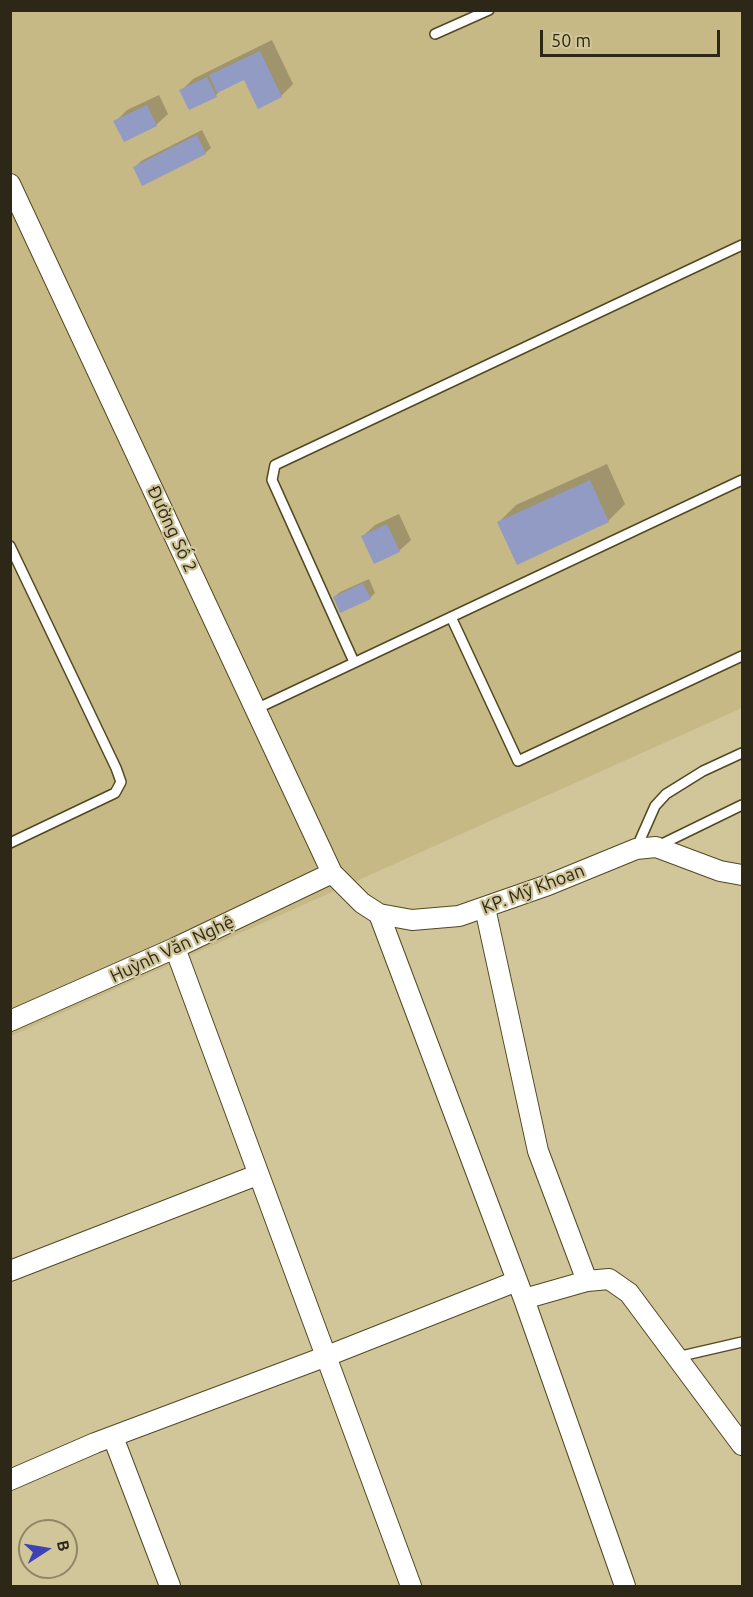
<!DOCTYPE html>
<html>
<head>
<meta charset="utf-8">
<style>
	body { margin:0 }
	#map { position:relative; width:753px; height:1597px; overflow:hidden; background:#d1c59a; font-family:Ubuntu,sans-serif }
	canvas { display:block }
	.frame { position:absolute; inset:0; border:12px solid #2c2716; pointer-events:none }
	.north { position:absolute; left:18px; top:1519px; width:60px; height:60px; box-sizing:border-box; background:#d1c59a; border:2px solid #8f8665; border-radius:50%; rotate:78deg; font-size:16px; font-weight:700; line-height:24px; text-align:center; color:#2c2716 }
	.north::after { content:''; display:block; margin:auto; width:21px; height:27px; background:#3d43b7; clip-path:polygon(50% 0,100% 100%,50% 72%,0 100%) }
	.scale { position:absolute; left:540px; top:30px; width:180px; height:27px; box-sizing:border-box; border:3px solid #2c2716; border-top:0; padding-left:8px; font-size:18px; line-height:21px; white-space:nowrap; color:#2c2716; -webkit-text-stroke:4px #d1c59a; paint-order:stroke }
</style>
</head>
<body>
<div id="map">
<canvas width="753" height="1597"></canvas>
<div class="frame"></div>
<div class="north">B</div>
<div class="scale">50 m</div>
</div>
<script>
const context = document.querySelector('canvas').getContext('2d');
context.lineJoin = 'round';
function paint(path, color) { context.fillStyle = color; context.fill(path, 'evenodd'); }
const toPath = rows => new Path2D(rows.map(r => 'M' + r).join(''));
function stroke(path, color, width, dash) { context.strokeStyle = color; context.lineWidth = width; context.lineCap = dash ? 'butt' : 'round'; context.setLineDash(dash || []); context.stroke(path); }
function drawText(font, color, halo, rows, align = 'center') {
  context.font = font + ' Ubuntu,sans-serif'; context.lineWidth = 4.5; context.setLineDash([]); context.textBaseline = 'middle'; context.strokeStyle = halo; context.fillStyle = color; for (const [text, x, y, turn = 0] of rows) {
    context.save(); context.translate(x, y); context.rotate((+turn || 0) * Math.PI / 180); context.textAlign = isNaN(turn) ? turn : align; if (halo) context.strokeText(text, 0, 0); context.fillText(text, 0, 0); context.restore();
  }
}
paint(toPath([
	[10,11,742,11,742,708,11,1036]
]), '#c7b986');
paint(toPath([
	[272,40,293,84,281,96,245,78,222,89,216,95,181,91,193,79],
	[159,95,168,114,156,125,115,122,127,110],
	[202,130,211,148,205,153,135,167,141,161],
	[607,464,625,504,608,521,499,522,516,505],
	[399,514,411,540,399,551,363,536,375,525],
	[369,579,375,593,370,598,334,597,340,592]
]), '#0003');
paint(toPath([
	[260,51,282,97,258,109,244,80,217,93,209,75],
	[207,77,217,97,189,110,179,90],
	[147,105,157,126,124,142,113,121],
	[197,135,206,154,142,186,133,167],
	[590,480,609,522,517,565,497,522],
	[387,524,400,552,374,564,361,536],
	[363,583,371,599,340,613,333,597]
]), '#929bc3');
const lane = toPath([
	[435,34,489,10],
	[10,546,116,768,121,782,115,793,10,843],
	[451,617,518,761,742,656],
	[354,662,272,480,275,465,742,245],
	[256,709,742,480],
	[658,846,742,805],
	[636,849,655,806,666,794,703,771,742,753],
	[677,1357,742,1342]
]);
const street = toPath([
	[10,184,332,873,362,903,379,914,412,920,459,916,548,885,636,849,656,847,720,871,742,875],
	[485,908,538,1151,587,1281],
	[379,914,524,1299,625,1586],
	[175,948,411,1586],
	[10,1021,175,948,332,873],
	[10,1271,257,1175],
	[524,1299,587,1281,609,1279,629,1293,742,1445],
	[113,1437,170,1586],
	[10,1480,95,1443,327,1356,517,1281]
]);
stroke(lane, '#524820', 12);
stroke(street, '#524820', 22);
stroke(lane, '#fff', 9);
stroke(street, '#fff', 20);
drawText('18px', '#2c2716', '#d1c59a', [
	["Đường Số 2",172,529,65],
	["KP. Mỹ Khoan",533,889,-21],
	["Huỳnh Văn Nghệ",172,949,-25]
]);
</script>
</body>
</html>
